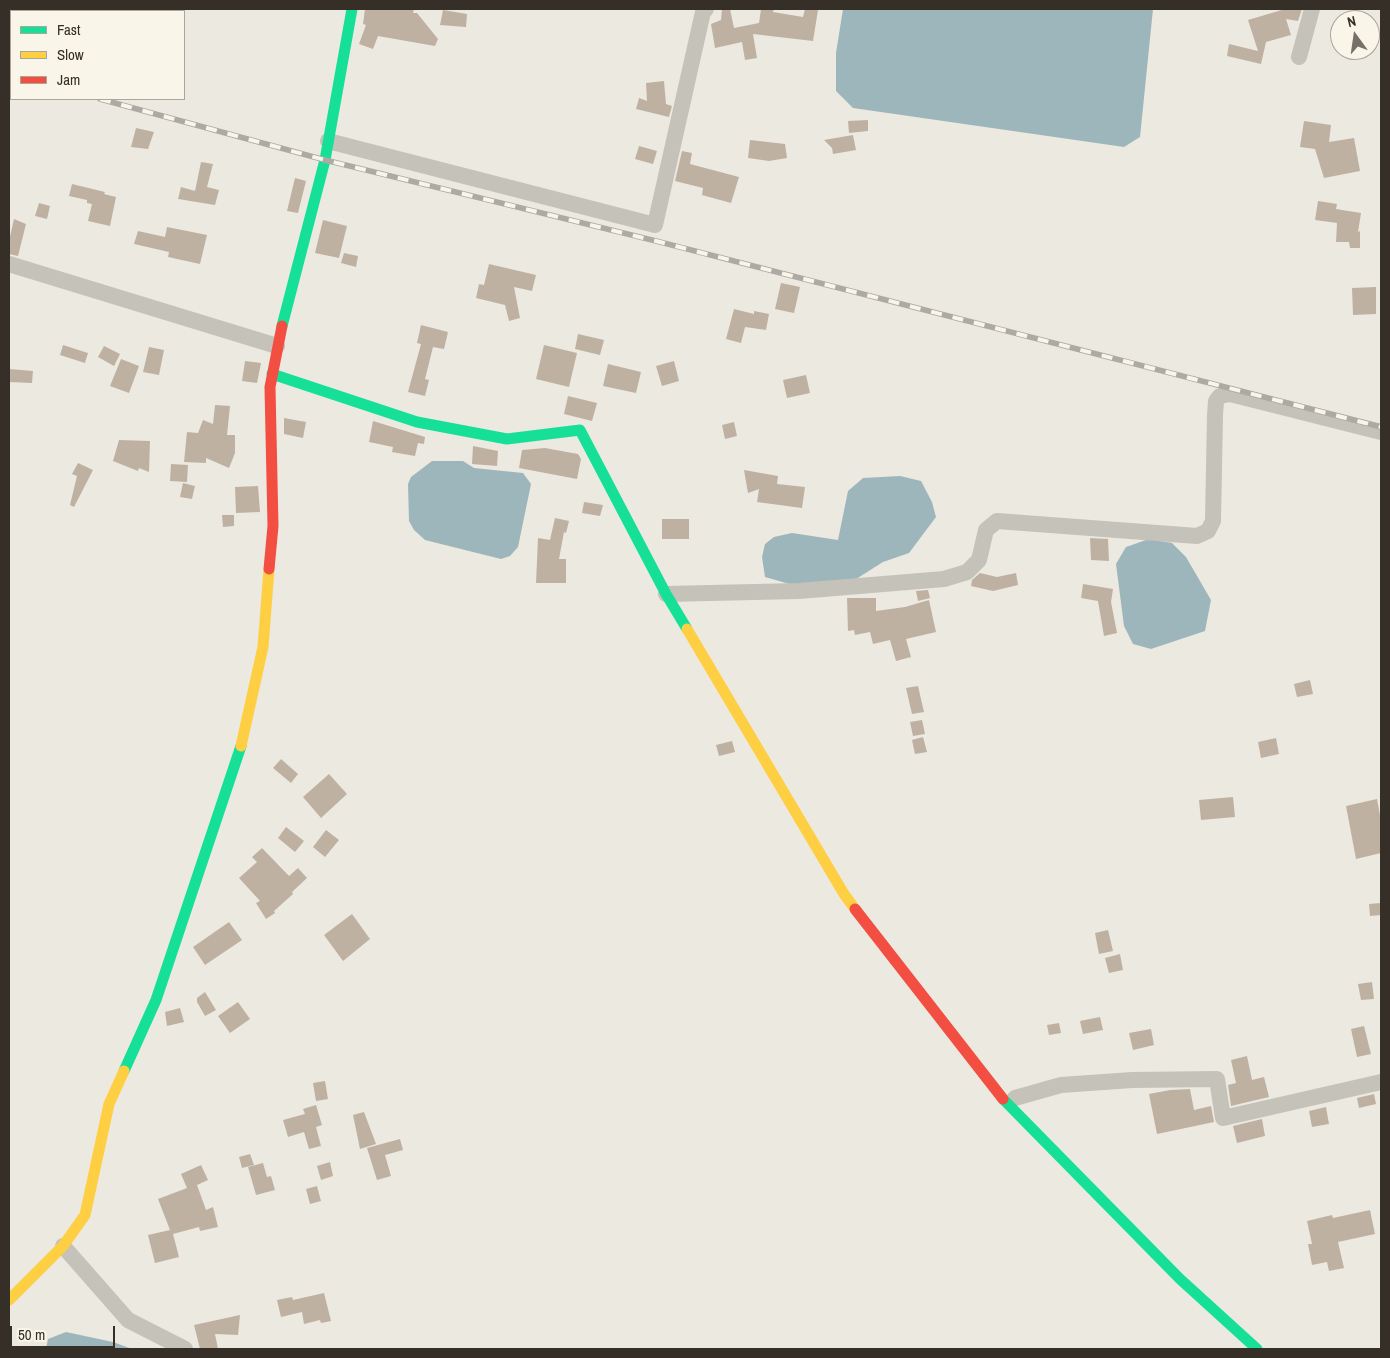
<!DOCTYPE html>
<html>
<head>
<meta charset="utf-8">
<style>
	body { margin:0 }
	#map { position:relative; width:1390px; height:1358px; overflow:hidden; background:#ece9e0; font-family:"Archivo Narrow",sans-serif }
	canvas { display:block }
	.frame { position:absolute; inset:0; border:10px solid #362f28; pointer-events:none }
	.legend { position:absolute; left:10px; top:10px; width:175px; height:90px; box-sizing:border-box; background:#f9f5e8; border:1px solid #aba69b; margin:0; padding:6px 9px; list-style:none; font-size:15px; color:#362f28 }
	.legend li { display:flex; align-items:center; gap:10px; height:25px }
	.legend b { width:25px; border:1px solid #aba69b }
	.north { position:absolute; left:1330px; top:10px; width:50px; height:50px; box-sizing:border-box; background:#f9f5e8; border:1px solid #aba69b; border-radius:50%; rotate:346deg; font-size:14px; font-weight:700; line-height:20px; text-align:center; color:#362f28 }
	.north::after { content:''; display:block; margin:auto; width:18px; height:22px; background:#767068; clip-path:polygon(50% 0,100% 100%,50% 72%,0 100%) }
	.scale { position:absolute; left:10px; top:1326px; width:105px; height:22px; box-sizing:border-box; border:2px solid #362f28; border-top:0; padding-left:6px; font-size:15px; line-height:18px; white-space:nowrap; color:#362f28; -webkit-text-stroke:4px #f9f5e8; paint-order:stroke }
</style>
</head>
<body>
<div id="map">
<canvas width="1390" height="1358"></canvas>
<div class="frame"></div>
<ul class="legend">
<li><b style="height:6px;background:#16e098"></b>Fast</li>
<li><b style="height:6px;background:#ffcf43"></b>Slow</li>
<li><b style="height:6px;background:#f24e42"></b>Jam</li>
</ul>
<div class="north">N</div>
<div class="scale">50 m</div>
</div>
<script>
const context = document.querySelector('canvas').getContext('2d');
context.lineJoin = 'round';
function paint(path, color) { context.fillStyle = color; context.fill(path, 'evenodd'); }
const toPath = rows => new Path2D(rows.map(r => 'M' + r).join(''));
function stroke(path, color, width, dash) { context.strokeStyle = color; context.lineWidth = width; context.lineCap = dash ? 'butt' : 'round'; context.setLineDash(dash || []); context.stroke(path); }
paint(toPath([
	[843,9,1153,9,1140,137,1124,147,853,108,836,91,836,53],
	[432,461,463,461,474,468,523,473,531,484,518,547,510,556,501,559,425,540,414,530,409,521,408,484,411,477],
	[900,476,921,481,932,502,936,517,909,553,883,562,845,586,800,587,765,577,762,557,765,544,774,537,792,533,838,540,848,491,863,478],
	[1149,539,1172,543,1186,557,1211,600,1205,631,1151,649,1133,644,1124,626,1116,564,1126,547],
	[66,1332,113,1342,132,1349,46,1349,48,1339]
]), '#9db6bc');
paint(toPath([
	[365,9,414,9,413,13,417,13,438,39,435,46,378,36,373,49,359,44,366,25,363,24],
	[722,9,730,9,734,28,759,23,761,9,774,9,773,12,803,17,805,9,818,10,813,41,753,34,757,58,745,60,742,42,715,48,711,24,721,20],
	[1285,9,1302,9,1298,21,1286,19,1291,35,1266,42,1261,64,1227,56,1229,44,1258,51,1248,20],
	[443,10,467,14,466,27,440,25],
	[664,81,666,104,672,106,669,117,636,109,639,98,647,101,646,83],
	[868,120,868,131,849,133,848,121],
	[1304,121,1331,125,1329,142,1354,138,1360,171,1324,178,1315,149,1300,147],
	[136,128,154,132,148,149,131,147],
	[853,135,856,150,833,154,832,148,824,140],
	[750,140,785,144,787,158,769,161,748,158],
	[639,146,657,151,653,164,635,159],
	[682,151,692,153,690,164,739,177,731,203,702,195,703,188,675,181],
	[201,162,213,164,207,187,219,190,215,205,178,199,181,187,195,191],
	[295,178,306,181,298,213,287,211],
	[72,184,105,192,104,194,116,197,110,226,88,221,92,204,87,203,87,200,69,196],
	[1318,201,1337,204,1336,209,1361,213,1358,232,1360,231,1360,248,1350,248,1349,242,1336,242,1337,223,1315,220],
	[39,203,50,206,47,219,35,216],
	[14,219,26,224,18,256,9,254,9,241],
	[323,220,347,226,339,258,315,253],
	[167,227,207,235,200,264,168,257,169,252,134,244,138,231,165,237],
	[344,253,358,256,356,267,341,263],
	[489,264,536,275,532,291,514,287,520,318,509,321,505,305,476,298,479,284,484,285],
	[781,283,800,287,794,313,775,309],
	[1376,287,1376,314,1353,315,1352,288],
	[734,309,754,314,754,311,769,314,766,330,745,327,741,343,726,339],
	[421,325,448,332,444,349,433,347,425,379,429,380,425,396,408,392,421,344,417,343],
	[578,334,604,340,600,355,575,349],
	[63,345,88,353,85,363,60,355],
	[544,345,577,353,569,387,536,379],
	[104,346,120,354,114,366,98,357],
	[149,347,164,350,159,375,143,372],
	[121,359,139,366,129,393,110,386],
	[245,361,261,363,257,383,242,381],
	[674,361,679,381,662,386,656,366],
	[608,364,641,372,636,393,603,386],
	[9,369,33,371,32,383,9,382],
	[806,375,810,393,787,398,783,380],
	[568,396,597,403,592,421,564,414],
	[215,405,230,406,227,435,235,435,235,453,229,468,206,458,206,463,184,462,187,432,198,433,203,420,213,424],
	[284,418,306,422,303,438,284,434],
	[373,421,425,437,424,444,418,443,415,456,392,452,393,447,369,442],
	[734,422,737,436,725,439,722,425],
	[119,440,150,441,149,472,139,468,138,471,113,461],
	[473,446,498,451,497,466,472,464],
	[545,448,578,454,581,459,577,479,519,468,522,450],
	[78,463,93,470,74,507,70,505,77,476,72,474],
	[171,464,188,465,187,482,170,481],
	[744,470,778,476,777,484,805,487,802,508,757,502,759,489,748,493],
	[183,483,195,486,192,499,180,497],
	[258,486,260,512,236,513,235,487],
	[584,502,603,505,600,516,582,513],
	[222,515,234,515,234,526,223,527],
	[555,518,569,521,566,533,564,532,559,559,566,559,566,583,536,583,538,538,550,540],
	[662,519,689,519,689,539,662,539],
	[1090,538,1108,539,1109,561,1091,560],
	[980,573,997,577,1016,573,1018,585,993,591,971,586,972,580],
	[1083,584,1113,589,1111,602,1117,633,1104,636,1098,601,1081,598],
	[928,590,930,598,918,601,916,591],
	[847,598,876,598,876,611,905,607,929,600,936,632,906,639,911,657,896,661,890,640,873,644,870,632,855,635,854,630,848,631],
	[1310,680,1313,694,1297,697,1294,684],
	[918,686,924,712,912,714,906,688],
	[922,720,925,734,913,736,910,722],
	[923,737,927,752,915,754,912,740],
	[1276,738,1279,754,1261,758,1258,742],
	[732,741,735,752,719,756,716,745],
	[281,759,298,774,291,783,273,768],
	[329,774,347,794,321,818,303,797],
	[1233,797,1235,817,1201,820,1199,800],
	[1377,799,1381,821,1381,853,1356,859,1346,806],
	[286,827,304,841,295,852,278,838],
	[326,830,339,840,325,857,313,847],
	[262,848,289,876,298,868,307,878,292,892,293,894,274,911,275,913,266,919,256,903,260,901,239,878,257,862,252,857],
	[1381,903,1381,915,1370,916,1369,904],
	[352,914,370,939,343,961,324,935],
	[229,922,242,940,205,965,193,947],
	[1108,930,1113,951,1099,954,1095,933],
	[1120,954,1123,970,1109,973,1105,958],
	[1372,982,1374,999,1361,1000,1358,984],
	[205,992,216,1010,205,1016,197,1002,197,998],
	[238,1002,250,1019,230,1033,218,1016],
	[180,1008,184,1022,167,1026,165,1012],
	[1100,1017,1103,1030,1083,1034,1080,1021],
	[1059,1023,1061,1033,1049,1035,1047,1025],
	[1364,1026,1371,1054,1357,1057,1351,1029],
	[1151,1029,1154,1045,1133,1050,1129,1033],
	[1247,1056,1252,1080,1264,1077,1269,1097,1231,1106,1228,1085,1236,1083,1231,1060],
	[325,1081,328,1099,316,1101,313,1083],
	[1190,1089,1194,1110,1211,1106,1214,1122,1157,1134,1149,1094,1170,1090],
	[1374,1094,1376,1104,1359,1108,1357,1098],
	[316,1105,322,1125,316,1127,321,1146,309,1149,304,1132,288,1137,283,1120,305,1114,303,1109],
	[1326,1107,1329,1124,1312,1127,1309,1111],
	[364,1112,376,1144,360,1149,353,1115],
	[1262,1119,1265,1136,1237,1143,1233,1126],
	[400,1139,403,1150,385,1155,391,1176,377,1180,367,1148],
	[250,1154,254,1165,242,1168,239,1157],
	[330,1162,333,1176,321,1180,317,1166],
	[263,1163,267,1177,271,1176,275,1190,256,1195,248,1167],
	[201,1165,208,1180,197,1185,206,1210,213,1207,218,1227,200,1231,199,1227,173,1234,179,1257,155,1263,148,1235,170,1230,158,1199,187,1188,181,1174],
	[317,1186,321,1201,310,1204,306,1189],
	[1370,1210,1375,1234,1338,1242,1344,1268,1329,1271,1327,1262,1312,1265,1308,1244,1312,1244,1307,1221,1332,1215,1333,1218],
	[324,1293,331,1321,321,1323,320,1320,304,1324,302,1312,281,1317,277,1300,292,1297,293,1300],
	[240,1315,238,1335,215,1334,218,1349,200,1349,194,1325]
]), '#bfb1a2');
stroke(toPath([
	[1299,57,1312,9],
	[328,141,655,225,703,12,706,9],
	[9,264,277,346],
	[666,594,799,591,944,579,967,572,979,560,986,530,997,521,1197,536,1208,531,1213,521,1215,415,1216,401,1220,396,1230,394,1381,432],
	[1015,1098,1061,1085,1132,1080,1217,1079,1223,1118,1381,1082],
	[63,1246,128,1320,185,1349]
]), '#c5c2ba', 16);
stroke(toPath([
	[282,326,325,160,352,9],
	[272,374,417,422,507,439,580,430,666,594,687,629],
	[124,1071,156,1000,241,746],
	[1003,1099,1180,1279,1257,1349]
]), '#16e098', 11);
stroke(toPath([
	[687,629,844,894,855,909],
	[241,746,263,647,269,569],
	[9,1300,63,1246,85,1215,109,1104,124,1071]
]), '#ffcf43', 11);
stroke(toPath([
	[269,569,273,526,270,387,282,326],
	[855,909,1003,1099]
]), '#f24e42', 11);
const rail = toPath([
	[9,74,11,74],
	[100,99,325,160,656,241,1381,427]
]);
stroke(rail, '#adaaa4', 5.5);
stroke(rail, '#f9f5e8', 4, [11]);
</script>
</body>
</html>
